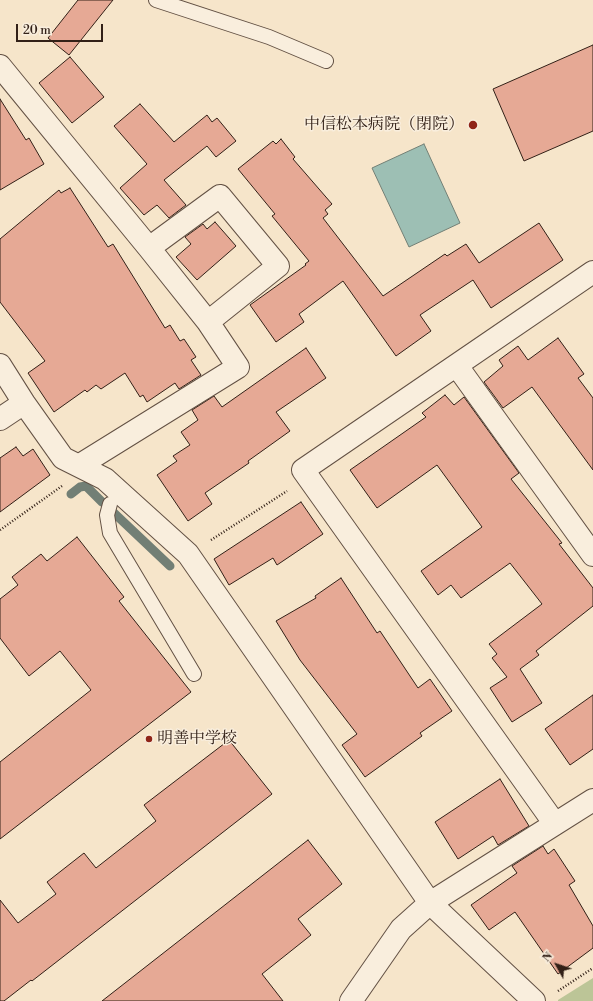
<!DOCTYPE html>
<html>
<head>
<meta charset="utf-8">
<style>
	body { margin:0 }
	#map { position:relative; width:593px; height:1001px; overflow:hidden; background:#f6e5ca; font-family:"Libre Bodoni",serif }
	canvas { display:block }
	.north { position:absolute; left:537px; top:945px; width:40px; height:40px; -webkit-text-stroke:3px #f9eedd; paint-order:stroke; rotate:310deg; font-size:11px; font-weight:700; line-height:16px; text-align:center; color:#322017 }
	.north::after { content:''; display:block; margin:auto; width:14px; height:18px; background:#322017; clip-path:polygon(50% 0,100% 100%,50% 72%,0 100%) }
	.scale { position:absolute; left:16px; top:24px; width:87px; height:18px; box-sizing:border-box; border:2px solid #322017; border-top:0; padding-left:5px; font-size:12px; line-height:14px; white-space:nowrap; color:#322017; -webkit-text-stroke:3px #f9eedd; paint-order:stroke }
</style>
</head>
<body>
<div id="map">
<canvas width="593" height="1001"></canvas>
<div class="north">N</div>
<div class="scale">20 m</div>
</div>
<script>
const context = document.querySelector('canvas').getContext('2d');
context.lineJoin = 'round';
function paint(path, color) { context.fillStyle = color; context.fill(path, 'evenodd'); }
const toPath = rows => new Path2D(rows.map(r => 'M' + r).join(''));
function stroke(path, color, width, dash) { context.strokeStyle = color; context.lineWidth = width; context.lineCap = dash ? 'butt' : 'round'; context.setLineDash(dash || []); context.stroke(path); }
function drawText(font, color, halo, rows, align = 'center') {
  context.font = font + ' "Libre Bodoni","Noto Serif JP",serif'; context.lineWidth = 3; context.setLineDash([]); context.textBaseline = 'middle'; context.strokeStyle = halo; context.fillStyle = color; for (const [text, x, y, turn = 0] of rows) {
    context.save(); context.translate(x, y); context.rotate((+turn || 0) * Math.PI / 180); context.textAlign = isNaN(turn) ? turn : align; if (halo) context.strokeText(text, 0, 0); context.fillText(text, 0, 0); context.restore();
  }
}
paint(toPath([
	[593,978,593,1001,558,1001,558,1000]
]), '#bcc597');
const water = toPath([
	[424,144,460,223,409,247,372,168,424,144]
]);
paint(water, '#9dbfb4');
stroke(water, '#727f75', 1);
stroke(toPath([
	[71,494,80,487,86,486,102,502],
	[114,513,170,566]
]), '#727f75', 9);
const building = toPath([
	[78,0,113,0,69,55,48,38,78,0],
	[593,45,593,131,524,161,493,89,593,45],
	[70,57,104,97,72,123,39,83,70,57],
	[0,99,26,140,29,138,44,164,0,190,0,99],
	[140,104,174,142,207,115,212,122,217,118,236,141,216,157,207,146,164,180,186,205,169,218,157,205,144,215,120,188,147,164,114,126,140,104],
	[281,139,295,157,293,159,332,204,325,210,328,214,323,218,383,296,445,254,447,256,466,244,479,263,539,223,563,260,491,308,473,280,420,315,431,331,396,356,343,281,299,314,304,322,276,342,250,305,306,265,305,264,309,261,272,216,275,214,238,169,273,141,276,144,281,139],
	[70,188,108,247,113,244,165,328,170,325,180,341,184,339,196,357,191,360,201,375,179,389,175,383,147,402,143,395,140,397,125,373,101,389,96,385,87,392,85,390,54,412,28,373,45,361,0,302,0,239,59,190,61,193,70,188],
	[215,222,236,246,197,280,176,257,191,244,185,237,203,224,207,229,215,222],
	[558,338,584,374,578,378,593,398,593,470,532,387,503,408,484,382,503,366,499,360,518,346,528,360,558,338],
	[306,348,326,378,276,412,290,431,248,461,249,463,205,493,212,504,188,521,157,475,177,461,173,456,190,445,181,432,198,420,192,410,214,396,222,407,306,348],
	[445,395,454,405,464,397,519,473,511,479,562,543,559,544,593,588,593,606,536,651,539,655,520,669,542,703,512,722,490,688,507,677,492,658,497,654,489,644,542,604,510,563,461,598,451,585,438,595,421,571,482,527,437,465,377,508,350,470,426,417,422,413,445,395],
	[16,447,23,456,33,449,50,475,0,512,0,458,16,447],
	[301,502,323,534,277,565,273,558,229,585,214,559,301,502],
	[77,537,124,597,119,601,191,692,0,839,0,762,91,690,60,651,29,676,0,638,0,599,18,585,12,577,41,554,47,561,77,537],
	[341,578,377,633,380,631,418,688,430,679,452,711,420,733,422,736,365,777,342,745,357,734,300,660,276,621,316,598,315,596,341,578],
	[593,695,593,749,570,765,545,729,593,695],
	[229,740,272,794,32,981,31,980,4,1001,0,1001,0,900,18,923,56,894,47,882,84,853,96,868,156,821,144,805,229,740],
	[500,779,529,826,498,845,493,836,458,859,435,822,500,779],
	[308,840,342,884,298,919,311,935,262,974,283,1001,102,1001,308,840],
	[543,846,548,854,554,849,575,881,569,885,593,926,593,948,558,974,515,912,489,930,471,905,517,873,512,866,543,846]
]);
paint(building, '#e6a995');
stroke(building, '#322017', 1);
const lane = toPath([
	[156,0,269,37,326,61],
	[110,504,107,515,110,533,194,674]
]);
const street = toPath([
	[0,66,149,248,208,322,238,367,80,465],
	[149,248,220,196,278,266,208,322],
	[593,272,303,470,555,824,593,800],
	[0,365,24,403,63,458,105,479,188,554,430,903,534,1001],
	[457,366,593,555],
	[0,419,24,403],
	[351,1001,401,929,430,903,555,824]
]);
stroke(lane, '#635144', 16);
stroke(street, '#635144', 24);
stroke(toPath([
	[0,530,62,486],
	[211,540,287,491],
	[558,991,593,968]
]), '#322017', 2.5, [1, 2]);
stroke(lane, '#f9eedd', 14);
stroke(street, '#f9eedd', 22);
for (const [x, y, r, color] of [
	[473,125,5,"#8f2418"],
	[149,739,4,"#8f2418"]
]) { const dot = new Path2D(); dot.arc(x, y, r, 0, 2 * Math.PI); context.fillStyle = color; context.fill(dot); stroke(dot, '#f9eedd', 1.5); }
drawText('16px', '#322017', '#f9eedd', [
	["中信松本病院（閉院）",464,125],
	["明善中学校",157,739,"left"]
], 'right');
</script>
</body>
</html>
